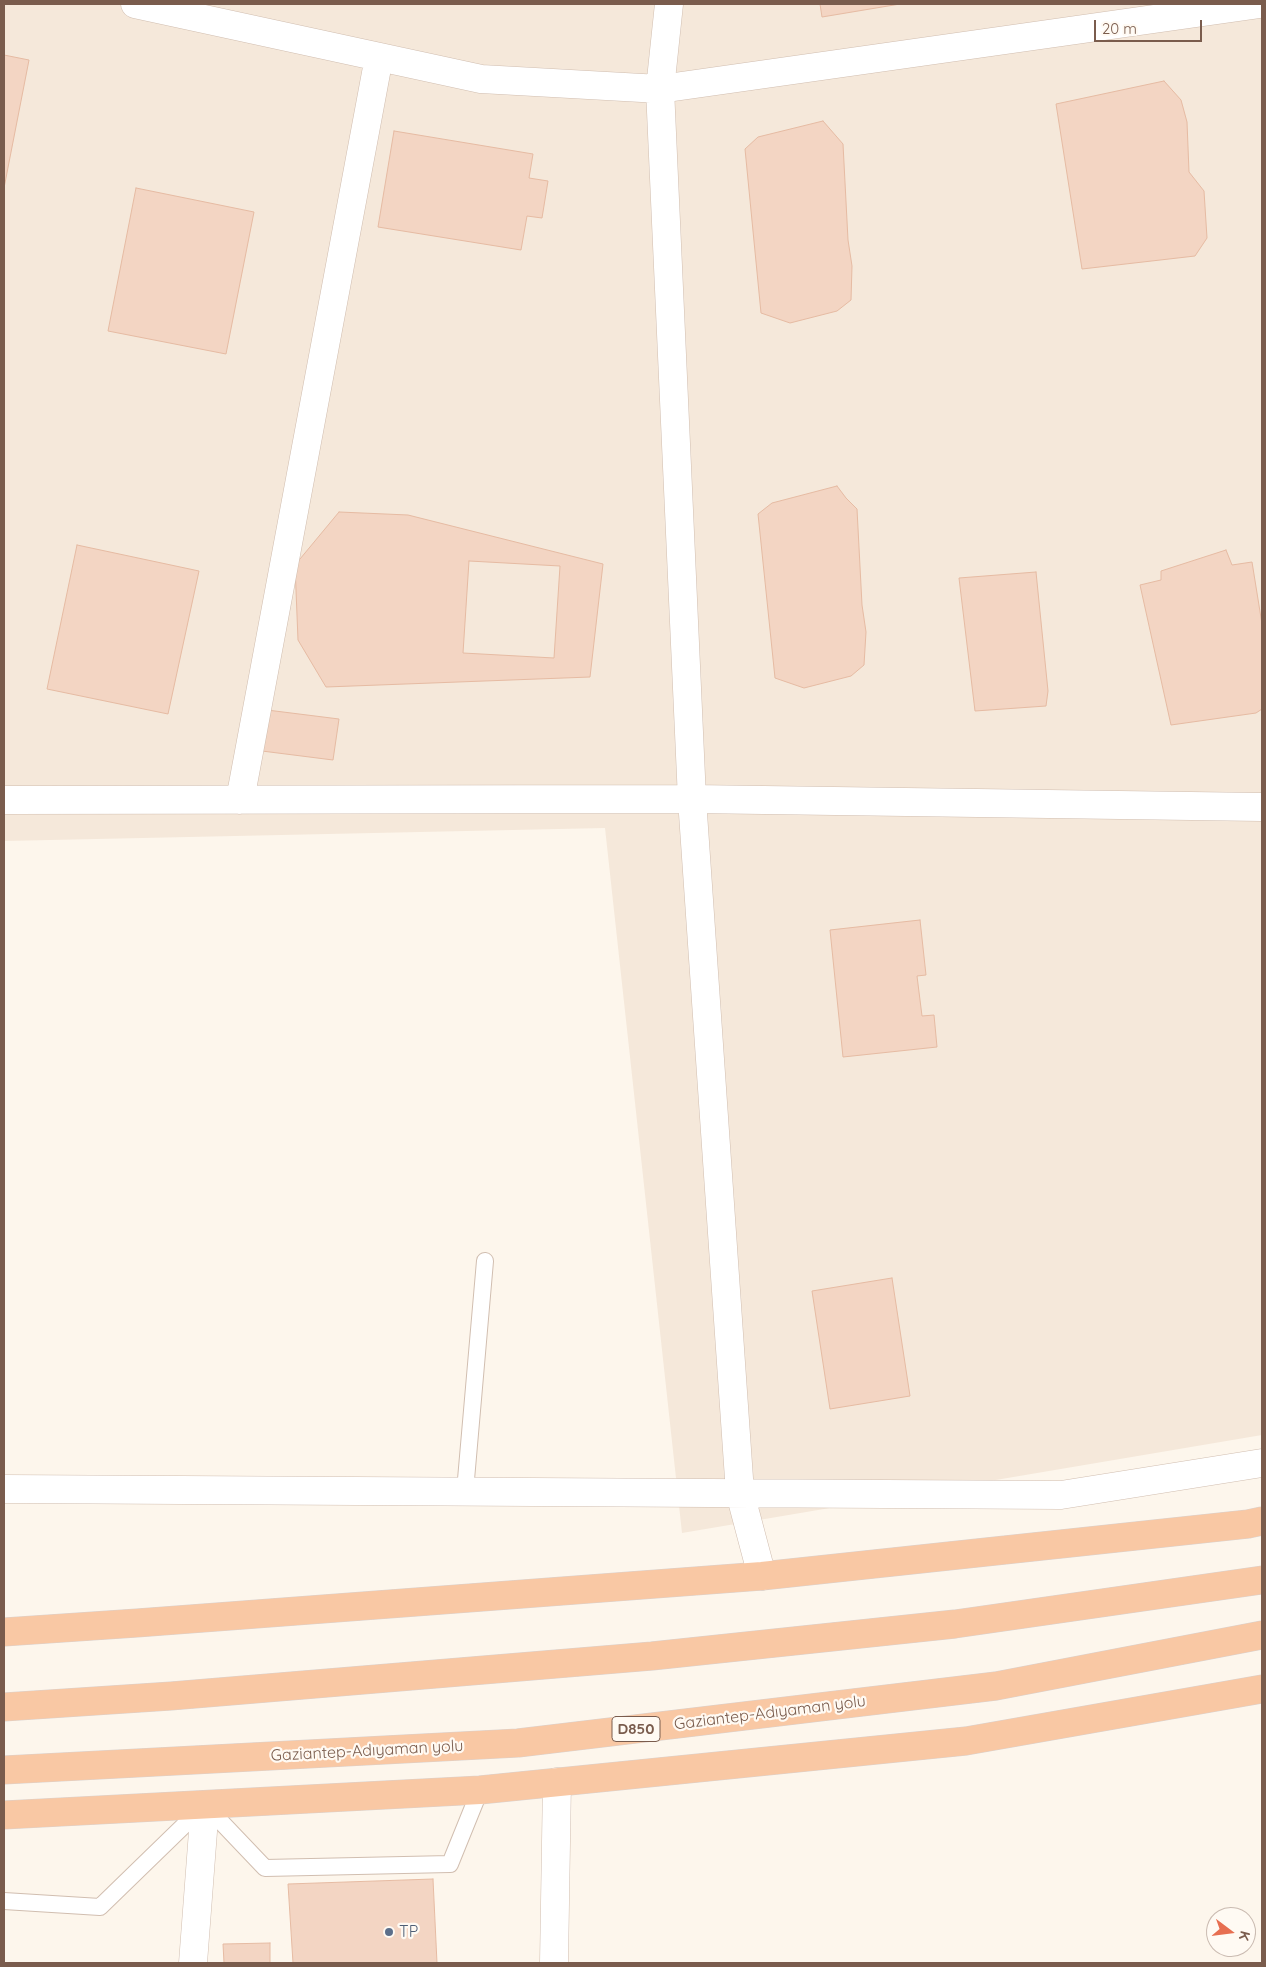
<!DOCTYPE html>
<html>
<head>
<meta charset="utf-8">
<style>
	body { margin:0 }
	#map { position:relative; width:1266px; height:1967px; overflow:hidden; background:#fdf6ec; font-family:Quicksand,sans-serif }
	canvas { display:block }
	.frame { position:absolute; inset:0; border:5px solid #7a5c4d; pointer-events:none }
	.north { position:absolute; left:1206px; top:1907px; width:50px; height:50px; box-sizing:border-box; background:#fffaf3; border:1px solid #cabbb1; border-radius:50%; rotate:105deg; font-size:14px; font-weight:700; line-height:20px; text-align:center; color:#7a5c4d }
	.north::after { content:''; display:block; margin:auto; width:18px; height:22px; background:#e76f51; clip-path:polygon(50% 0,100% 100%,50% 72%,0 100%) }
	.scale { position:absolute; left:1094px; top:20px; width:108px; height:22px; box-sizing:border-box; border:2px solid #7a5c4d; border-top:0; padding-left:6px; font-size:15px; line-height:18px; white-space:nowrap; color:#7a5c4d; -webkit-text-stroke:4px #fffaf3; paint-order:stroke }
</style>
</head>
<body>
<div id="map">
<canvas width="1266" height="1967"></canvas>
<div class="frame"></div>
<div class="north">K</div>
<div class="scale">20 m</div>
</div>
<script>
const context = document.querySelector('canvas').getContext('2d');
context.lineJoin = 'round';
function paint(path, color) { context.fillStyle = color; context.fill(path, 'evenodd'); }
const toPath = rows => new Path2D(rows.map(r => 'M' + r).join(''));
function stroke(path, color, width, dash) { context.strokeStyle = color; context.lineWidth = width; context.lineCap = dash ? 'butt' : 'round'; context.setLineDash(dash || []); context.stroke(path); }
function drawText(font, color, halo, rows, align = 'center') {
  context.font = font + ' Quicksand,sans-serif'; context.lineWidth = 4.5; context.setLineDash([]); context.textBaseline = 'middle'; context.strokeStyle = halo; context.fillStyle = color; for (const [text, x, y, turn = 0] of rows) {
    context.save(); context.translate(x, y); context.rotate((+turn || 0) * Math.PI / 180); context.textAlign = isNaN(turn) ? turn : align; if (halo) context.strokeText(text, 0, 0); context.fillText(text, 0, 0); context.restore();
  }
}
paint(toPath([
	[4,4,1262,4,1262,1435,682,1533,605,828,4,841]
]), '#f5e8da');
const building = toPath([
	[820,4,900,4,822,17,820,4],
	[4,55,29,60,4,188,4,55],
	[1164,81,1181,100,1187,122,1189,172,1204,191,1207,238,1195,256,1082,269,1056,104,1164,81],
	[823,121,843,144,848,240,852,266,851,300,837,311,790,323,761,313,745,149,758,137,823,121],
	[394,131,533,154,529,178,548,181,542,218,527,216,521,250,378,227,394,131],
	[136,188,254,212,226,354,108,331,136,188],
	[837,486,846,498,857,509,862,605,866,632,864,665,851,676,804,688,775,678,758,514,772,503,837,486],
	[339,512,408,515,603,564,590,677,326,687,298,640,295,565,339,512],
	[469,561,560,566,554,658,463,653,469,561],
	[77,545,199,571,168,714,47,689,77,545],
	[1226,550,1232,565,1252,562,1262,624,1262,709,1256,713,1171,725,1140,585,1161,580,1161,571,1226,550],
	[1036,572,1048,691,1046,706,975,711,959,578,1036,572],
	[267,710,339,719,333,760,262,751,267,710],
	[920,920,926,975,917,976,922,1016,934,1015,937,1047,843,1057,830,930,920,920],
	[892,1278,910,1396,830,1409,812,1291,892,1278],
	[433,1879,437,1963,293,1963,288,1884,433,1879],
	[270,1943,270,1963,224,1963,223,1944,270,1943]
]);
paint(building, '#f3d5c3');
stroke(building, '#e6bba3', 1);
const service = toPath([
	[465,1491,485,1261],
	[4,1901,100,1907,205,1805,265,1868,450,1864,480,1790]
]);
const minor = toPath([
	[135,4,481,79,660,89,1260,4],
	[669,4,660,89,692,799,740,1493,762,1576],
	[4,800,692,799,1262,807],
	[240,800,379,57],
	[4,1489,1061,1495,1262,1463],
	[193,1963,205,1805],
	[554,1963,557,1782]
]);
const trunk = toPath([
	[4,1632,137,1623,762,1576,1248,1524,1262,1521],
	[4,1707,171,1696,652,1656,955,1624,1262,1580],
	[4,1770,518,1743,996,1686,1262,1635],
	[4,1815,480,1790,966,1741,1262,1689]
]);
stroke(service, '#d1beb0', 18);
stroke(minor, '#d1beb0', 29);
stroke(trunk, '#dad1cd', 29);
stroke(service, '#fff', 16);
stroke(minor, '#fff', 28);
stroke(trunk, '#f9c8a4', 28);
for (const [x, y, r, color] of [
	[389,1932,5,"#5c6f8a"]
]) { const dot = new Path2D(); dot.arc(x, y, r, 0, 2 * Math.PI); context.fillStyle = color; context.fill(dot); stroke(dot, '#fffaf3', 2); }
for (const [x, y, w] of [
	[636,1729,48]
]) { const box = new Path2D(); box.roundRect(x - w / 2, y - 12.5, w, 25, 4); context.fillStyle = '#fffaf3'; context.fill(box); stroke(box, '#7a5c4d', 1); }
drawText('bold 15px', '#7a5c4d', null, [
	["D850",636,1729]
]);
drawText('16px', '#7a5c4d', '#fffaf3', [
	["Gaziantep-Adıyaman yolu",770,1713,-7],
	["Gaziantep-Adıyaman yolu",367,1751,-3]
]);
drawText('16px', '#4e5e75', '#fffaf3', [
	["TP",399,1932]
], 'left');
</script>
</body>
</html>
